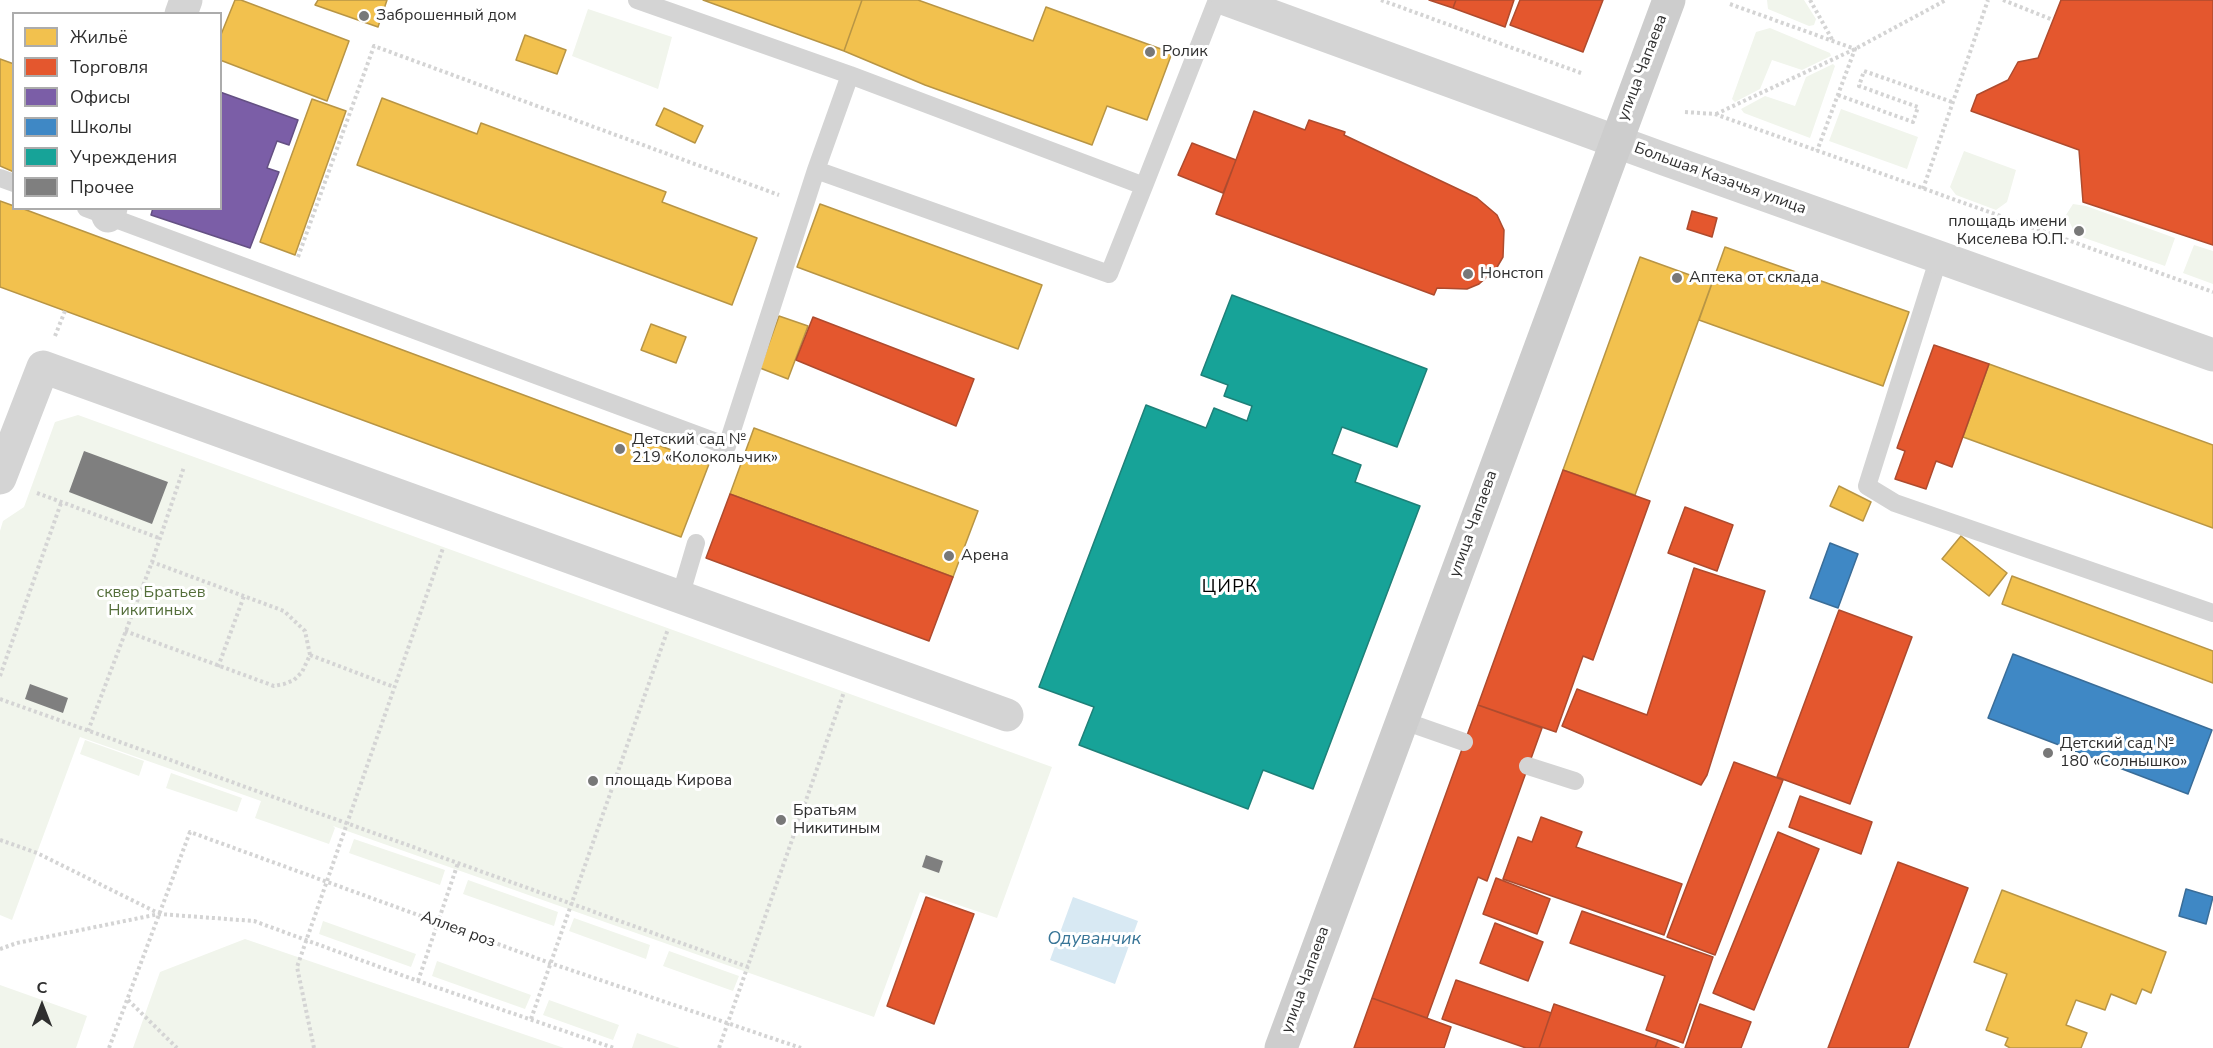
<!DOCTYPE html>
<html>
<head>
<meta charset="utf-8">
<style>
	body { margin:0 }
	#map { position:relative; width:2213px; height:1048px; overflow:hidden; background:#fff; font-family:"Nunito Sans",sans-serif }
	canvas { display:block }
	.legend { position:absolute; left:12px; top:12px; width:210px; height:198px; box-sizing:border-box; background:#fff; border:2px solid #acacac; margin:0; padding:8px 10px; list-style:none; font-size:18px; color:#2f2f2f }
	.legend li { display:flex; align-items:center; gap:12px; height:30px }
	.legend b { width:30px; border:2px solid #acacac }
	.north { position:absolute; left:12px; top:976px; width:60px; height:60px; -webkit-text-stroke:4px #fff; paint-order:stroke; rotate:0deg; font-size:16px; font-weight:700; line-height:24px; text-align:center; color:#2f2f2f }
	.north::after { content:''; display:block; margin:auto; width:21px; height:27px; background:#2f2f2f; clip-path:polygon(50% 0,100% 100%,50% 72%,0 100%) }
</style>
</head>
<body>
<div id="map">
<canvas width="2213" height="1048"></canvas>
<ul class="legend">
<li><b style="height:16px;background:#f2c14e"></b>Жильё</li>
<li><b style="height:16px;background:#e4572e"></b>Торговля</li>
<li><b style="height:16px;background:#7b5ea7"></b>Офисы</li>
<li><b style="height:16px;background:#3f88c5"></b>Школы</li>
<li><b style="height:16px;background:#17a398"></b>Учреждения</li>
<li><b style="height:16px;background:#7f7f7f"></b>Прочее</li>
</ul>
<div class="north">С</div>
</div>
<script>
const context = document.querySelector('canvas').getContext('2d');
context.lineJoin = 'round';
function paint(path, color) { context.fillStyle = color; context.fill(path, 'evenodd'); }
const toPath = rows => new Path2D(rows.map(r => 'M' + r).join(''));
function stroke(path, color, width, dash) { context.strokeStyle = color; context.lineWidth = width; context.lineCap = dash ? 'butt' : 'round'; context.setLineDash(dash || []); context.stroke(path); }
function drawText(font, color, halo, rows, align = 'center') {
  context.font = font + ' "Nunito Sans",sans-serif'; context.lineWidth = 6; context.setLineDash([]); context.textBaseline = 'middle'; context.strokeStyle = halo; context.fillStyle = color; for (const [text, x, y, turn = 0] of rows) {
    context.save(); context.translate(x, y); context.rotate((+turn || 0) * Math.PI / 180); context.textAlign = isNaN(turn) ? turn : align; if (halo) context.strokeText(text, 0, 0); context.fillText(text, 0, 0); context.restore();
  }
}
paint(toPath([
	[1767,0,1804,0,1816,19,1814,25,1809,26,1768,9],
	[588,9,672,37,658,89,572,56],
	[1770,28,1830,53,1831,56,1802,70,1772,60,1760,89,1735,102,1732,99,1756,32],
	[1833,64,1835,66,1810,138,1744,113,1741,109,1765,96,1795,106,1806,77],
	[1841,109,1918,137,1907,169,1829,141],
	[1964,151,2016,170,2007,202,1996,210,1956,195,1950,187],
	[2073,204,2086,206,2175,238,2165,266,2076,235,2066,215],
	[2194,245,2213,251,2213,284,2183,273],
	[78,415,1052,767,997,918,920,892,874,1017,333,826,335,828,329,844,255,818,261,801,80,737,12,920,0,915,0,531,3,521,24,507,55,422],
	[85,740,144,761,139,776,80,754],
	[171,773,242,798,237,812,166,788],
	[354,839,445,870,440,885,349,853],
	[468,880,558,912,554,926,463,894],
	[574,918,650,945,646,959,569,931],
	[323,921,416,954,411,967,319,934],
	[245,939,564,1048,133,1048,160,972],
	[669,951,739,976,733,991,663,966],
	[437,961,531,995,525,1009,432,976],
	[0,985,87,1016,76,1048,0,1048],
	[549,1000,619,1025,613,1040,543,1015],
	[637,1033,680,1048,632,1048]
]), '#f1f5ec');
paint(toPath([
	[1073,897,1138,921,1115,984,1050,960]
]), '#d8e9f3');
const homes = toPath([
	[235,0,241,0,349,41,327,101,220,60,220,37,235,0],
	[318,0,387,0,378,27,315,5,318,0],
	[703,0,862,0,844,51,703,0],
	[862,0,918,0,1033,41,1046,7,1172,53,1147,120,1107,106,1092,145,925,85,844,51,862,0],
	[525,35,566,50,557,74,516,60,525,35],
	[0,59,14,64,14,172,0,166,0,59],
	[382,98,477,134,481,123,666,192,662,202,757,238,732,305,357,165,382,98],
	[312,99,346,111,295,255,260,242,312,99],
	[664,108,703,126,695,143,656,125,664,108],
	[0,201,14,206,14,208,21,208,709,464,681,537,0,287,0,201],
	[820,204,1042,285,1018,349,797,267,820,204],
	[1725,247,1909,312,1883,386,1699,320,1725,247],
	[1640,257,1712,283,1635,495,1563,470,1640,257],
	[779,316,808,326,788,379,760,368,779,316],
	[651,324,686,337,676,363,641,350,651,324],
	[1989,364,2213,445,2213,528,1963,437,1989,364],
	[754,428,978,511,953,577,730,494,754,428],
	[1839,486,1871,502,1863,521,1830,506,1839,486],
	[1961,536,2007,573,1989,596,1942,559,1961,536],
	[2012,576,2213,651,2213,683,2002,604,2012,576],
	[2002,890,2166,952,2151,993,2142,989,2136,1004,2111,994,2105,1010,2076,1000,2066,1025,2087,1033,2081,1048,2010,1048,2005,1045,2008,1038,1986,1030,2007,974,1974,962,2002,890]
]);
paint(homes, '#f2c14e');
stroke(homes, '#b89545', 1.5);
const shops = toPath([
	[1429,0,1456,0,1453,8,1429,0],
	[1456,0,1514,0,1505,27,1453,8,1456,0],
	[1520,0,1603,0,1583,52,1510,25,1520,0],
	[2061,0,2213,0,2213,245,2083,202,2079,150,1971,111,1977,95,2008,80,2018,62,2038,58,2061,0],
	[1254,111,1305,130,1309,120,1345,132,1344,135,1477,198,1497,215,1504,230,1503,257,1496,269,1479,284,1467,289,1437,288,1434,295,1216,214,1254,111],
	[1192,143,1236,160,1223,193,1178,175,1192,143],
	[1692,211,1717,218,1712,237,1687,229,1692,211],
	[813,317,974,379,956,426,796,360,813,317],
	[1934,345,1989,364,1952,467,1936,461,1926,489,1895,479,1905,451,1897,448,1934,345],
	[1563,470,1650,501,1593,660,1583,656,1556,732,1478,705,1563,470],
	[730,494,953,577,929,641,706,558,730,494],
	[1685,507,1733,525,1717,571,1668,553,1685,507],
	[1694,568,1765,591,1707,775,1701,785,1562,726,1577,689,1647,715,1694,568],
	[1839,610,1912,637,1850,804,1777,777,1839,610],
	[1478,705,1542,728,1487,881,1478,877,1427,1018,1372,998,1478,705],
	[1734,762,1783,780,1715,955,1667,937,1734,762],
	[1800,796,1872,822,1861,854,1789,827,1800,796],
	[1541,817,1582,832,1576,847,1682,884,1664,935,1503,879,1518,837,1532,842,1541,817],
	[1778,832,1819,849,1754,1010,1713,993,1778,832],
	[1898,862,1968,888,1908,1048,1828,1048,1898,862],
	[1496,878,1550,899,1537,934,1483,914,1496,878],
	[926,897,974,914,934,1024,887,1006,926,897],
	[1582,911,1713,957,1683,1043,1646,1030,1665,976,1570,943,1582,911],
	[1495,923,1543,942,1528,981,1480,963,1495,923],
	[1456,980,1551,1013,1539,1048,1526,1048,1442,1019,1456,980],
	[1372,998,1451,1027,1444,1048,1354,1048,1372,998],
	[1554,1004,1658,1040,1655,1048,1539,1048,1554,1004],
	[1700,1004,1751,1022,1741,1048,1685,1048,1700,1004],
	[1658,1040,1679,1048,1655,1048,1658,1040]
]);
paint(shops, '#e4572e');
stroke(shops, '#ae4b2e', 1.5);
const offices = toPath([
	[220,92,298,120,289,145,277,141,267,168,279,172,250,248,151,215,153,208,220,208,220,92]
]);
paint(offices, '#7b5ea7');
stroke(offices, '#645083', 1.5);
const schools = toPath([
	[1830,543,1858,554,1838,608,1810,598,1830,543],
	[2013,654,2212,730,2188,794,1988,718,2013,654],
	[2186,889,2213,897,2206,924,2179,916,2186,889]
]);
paint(schools, '#3f88c5');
stroke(schools, '#3a6d98', 1.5);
const public = toPath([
	[1232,295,1427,369,1397,447,1342,427,1332,454,1361,465,1355,482,1420,506,1313,789,1263,770,1248,809,1079,745,1094,707,1039,687,1146,405,1206,428,1214,408,1247,421,1252,406,1224,396,1228,385,1201,375,1232,295]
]);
paint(public, '#17a398');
stroke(public, '#1e8078', 1.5);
paint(toPath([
	[84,451,168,482,152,524,69,492],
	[30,684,68,698,63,713,25,699],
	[926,855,943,861,939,873,922,867]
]), '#7f7f7f');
stroke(toPath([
	[1381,0,1581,73],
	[1810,0,1833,41],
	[2003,0,2053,20],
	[1730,4,1855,49,1817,151],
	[1838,95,1913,122,1918,107,1859,86,1864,71,1952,102],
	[1685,112,1715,114,2213,292],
	[1716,114,1855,49,1946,0],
	[1923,189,1988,0],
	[298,257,374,46,779,195],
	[55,336,65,311],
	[37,493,159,538],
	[125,631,274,686,284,684,294,680,302,672,310,655,305,631,284,611,152,562],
	[310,655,394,687],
	[218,667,244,596],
	[0,676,61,503],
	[0,699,748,967],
	[88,731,152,562,184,467],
	[0,840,37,853,158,913],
	[0,949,17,943,159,914,254,921,418,981,614,1048],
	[418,981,458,863],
	[128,1000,177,1048],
	[531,1019,668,629],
	[109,1048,190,832,550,963,801,1048],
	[314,1048,297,967,443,548],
	[719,1048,844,692]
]), '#d4d4d4', 4, [3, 3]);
stroke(toPath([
	[637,0,850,75,1144,186,1217,0],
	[816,170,1109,274,1144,186],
	[0,178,14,183],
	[86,208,727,446,816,170,850,75],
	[1939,257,1867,486,1895,503,2213,613],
	[680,597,696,543],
	[1401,720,1464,742],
	[1528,766,1575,781]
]), '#d4d4d4', 18);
stroke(toPath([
	[1228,0,1664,159,2213,355],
	[181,14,186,0],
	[108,216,111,208],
	[0,478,43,367,1007,715]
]), '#d4d4d4', 33);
stroke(toPath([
	[1281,1048,1669,0]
]), '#cdcdcd', 33);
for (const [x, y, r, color] of [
	[364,16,6,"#787878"],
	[1150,52,6,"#787878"],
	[2079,231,6,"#787878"],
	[1468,274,6,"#787878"],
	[1677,278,6,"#787878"],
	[620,449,6,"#787878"],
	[949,556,6,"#787878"],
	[2048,753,6,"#787878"],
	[593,781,6,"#787878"],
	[781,820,6,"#787878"]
]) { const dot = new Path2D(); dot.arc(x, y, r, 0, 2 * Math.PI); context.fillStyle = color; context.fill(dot); stroke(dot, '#fff', 2); }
drawText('16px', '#2f2f2f', '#fff', [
	["Заброшенный дом",376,16],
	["Ролик",1162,52],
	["площадь имени",2067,222,"right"],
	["Киселева Ю.П.",2067,240,"right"],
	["Нонстоп",1480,274],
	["Аптека от склада",1689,278],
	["Детский сад №",632,440],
	["219 «Колокольчик»",632,458],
	["Арена",961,556],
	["Детский сад №",2060,744],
	["180 «Солнышко»",2060,762],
	["площадь Кирова",605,781],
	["Братьям",793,811],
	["Никитиным",793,829]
], 'left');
drawText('16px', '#2f2f2f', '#fff', [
	["улица Чапаева",1643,68,-69],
	["Большая Казачья улица",1720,179,20],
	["улица Чапаева",1474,524,-70],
	["Аллея роз",458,930,20],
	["улица Чапаева",1306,980,-70]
]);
drawText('16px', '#546e3a', '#fff', [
	["сквер Братьев",151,593],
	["Никитиных",151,611]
]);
context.letterSpacing = '1.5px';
drawText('18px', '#000', '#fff', [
	["ЦИРК",1230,588]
]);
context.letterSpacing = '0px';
drawText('italic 18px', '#387597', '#fff', [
	["Одуванчик",1094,940]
]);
</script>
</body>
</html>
